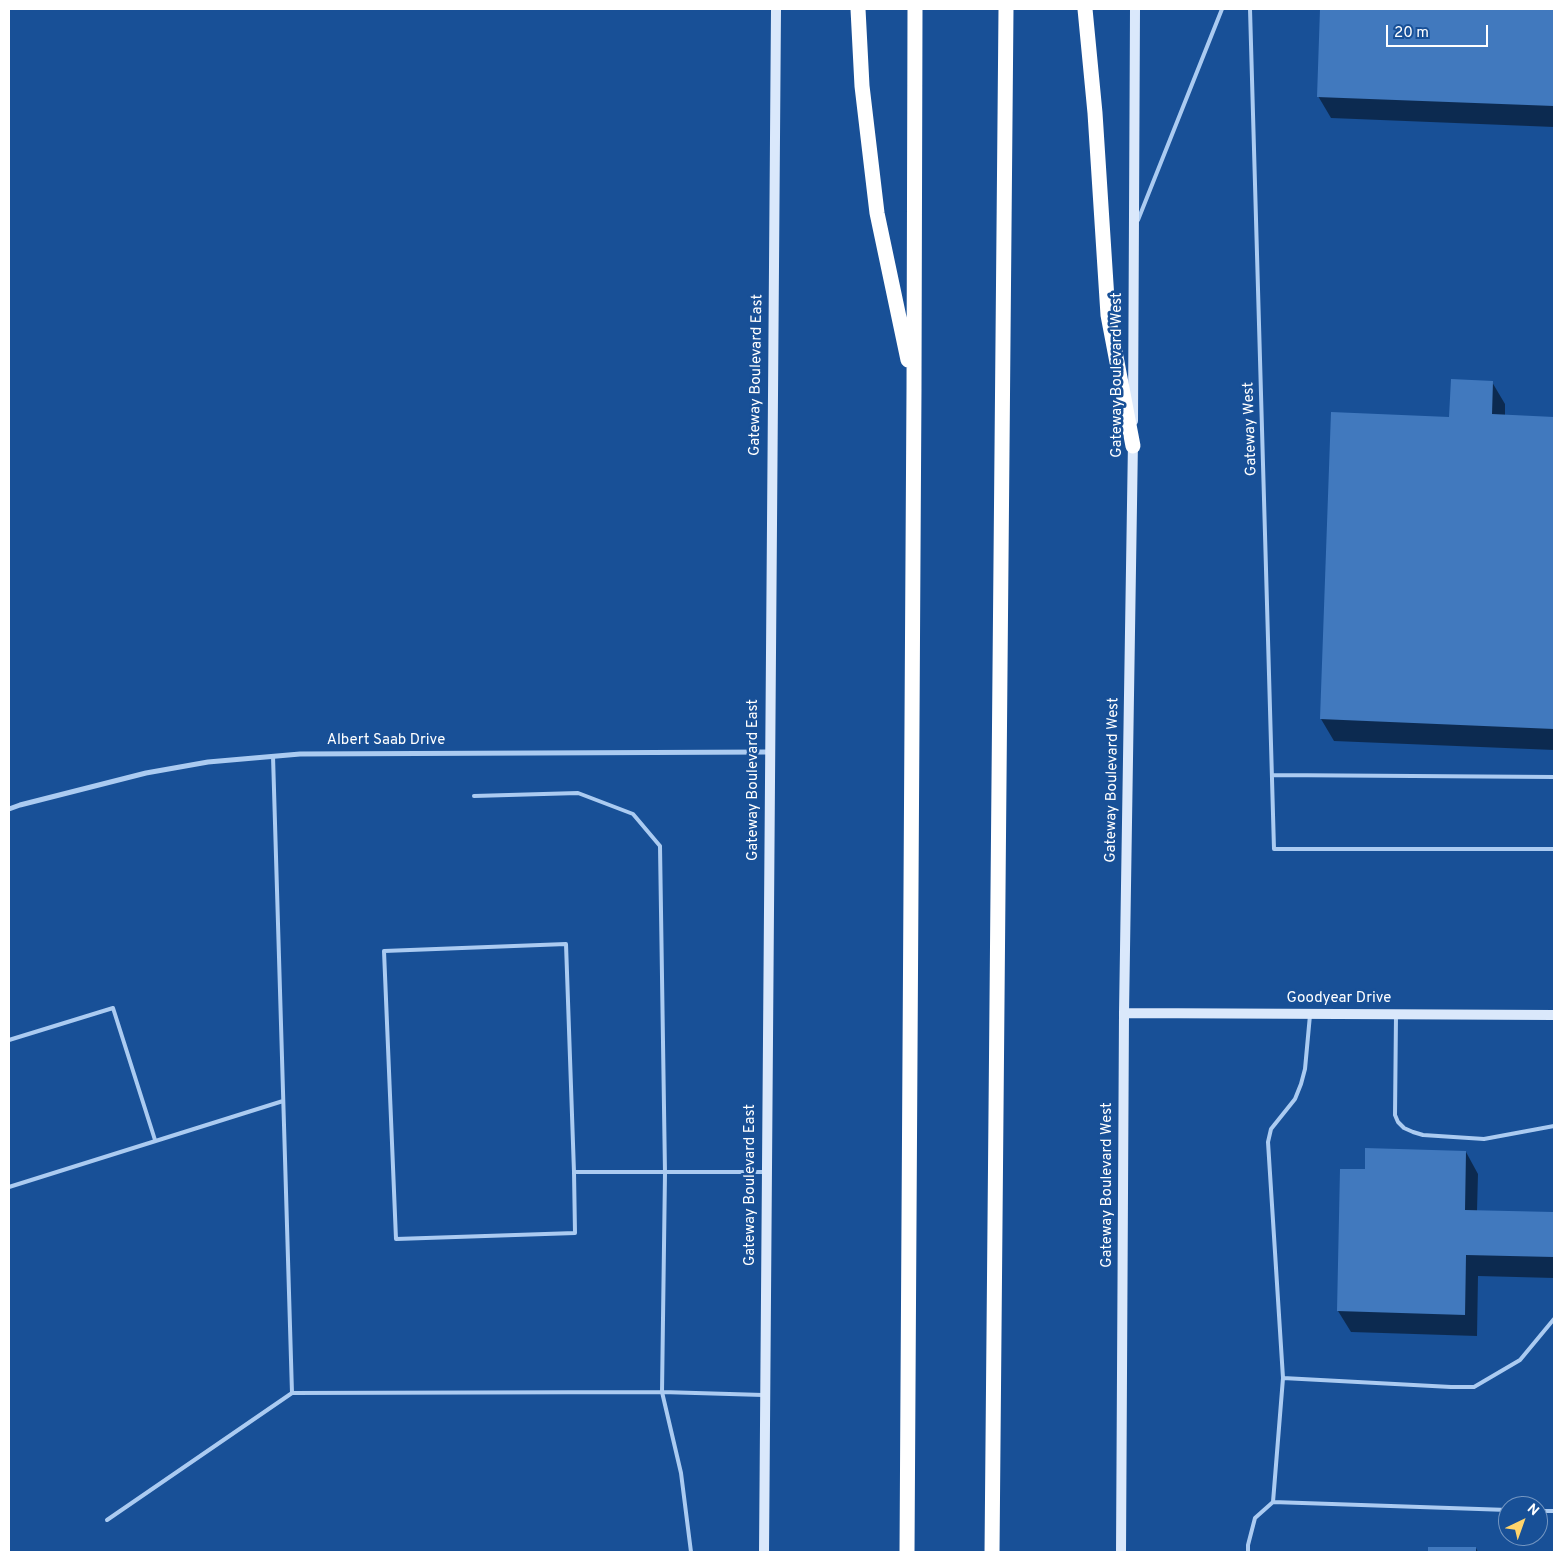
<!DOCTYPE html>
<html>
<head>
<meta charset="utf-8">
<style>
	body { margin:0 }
	#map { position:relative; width:1563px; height:1561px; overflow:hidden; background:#185097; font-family:Overpass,sans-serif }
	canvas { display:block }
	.frame { position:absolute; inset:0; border:10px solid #fff; pointer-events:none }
	.north { position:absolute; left:1498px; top:1496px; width:50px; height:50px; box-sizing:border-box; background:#185097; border:1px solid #7496c1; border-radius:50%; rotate:42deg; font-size:14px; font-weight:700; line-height:20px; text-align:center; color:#fff }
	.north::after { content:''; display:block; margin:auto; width:18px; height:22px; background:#ffd46b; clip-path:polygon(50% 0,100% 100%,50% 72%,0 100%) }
	.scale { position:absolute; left:1386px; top:25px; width:102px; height:22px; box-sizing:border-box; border:2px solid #fff; border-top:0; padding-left:6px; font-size:15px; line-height:18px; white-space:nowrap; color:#fff; -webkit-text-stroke:4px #185097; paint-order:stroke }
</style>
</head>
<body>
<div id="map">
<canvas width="1563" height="1561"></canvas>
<div class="frame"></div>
<div class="north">N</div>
<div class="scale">20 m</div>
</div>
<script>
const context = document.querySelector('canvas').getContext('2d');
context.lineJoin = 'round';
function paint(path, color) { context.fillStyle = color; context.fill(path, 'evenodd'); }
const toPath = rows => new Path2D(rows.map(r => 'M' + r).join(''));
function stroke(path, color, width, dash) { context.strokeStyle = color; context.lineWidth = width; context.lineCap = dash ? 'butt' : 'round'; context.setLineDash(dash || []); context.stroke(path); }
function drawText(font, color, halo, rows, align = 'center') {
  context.font = font + ' Overpass,sans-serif'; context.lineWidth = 5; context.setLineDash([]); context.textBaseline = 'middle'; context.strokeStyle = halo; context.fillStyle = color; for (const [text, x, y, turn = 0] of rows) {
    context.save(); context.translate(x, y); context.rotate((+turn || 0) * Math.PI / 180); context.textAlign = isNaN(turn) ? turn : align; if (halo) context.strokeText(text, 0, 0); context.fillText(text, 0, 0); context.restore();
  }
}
paint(toPath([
	[1322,9,1554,9,1554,127,1331,118,1318,96],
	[1492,382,1505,404,1505,416,1554,418,1554,750,1334,741,1321,719,1450,419],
	[1466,1152,1478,1174,1477,1211,1554,1213,1554,1278,1478,1276,1477,1336,1351,1332,1338,1311,1366,1171],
	[1429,1548,1476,1548,1478,1552,1429,1552]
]), '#0007');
paint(toPath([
	[1320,9,1554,9,1554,106,1317,97],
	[1451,379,1493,381,1492,414,1554,417,1554,729,1320,719,1331,412,1449,417],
	[1365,1148,1466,1151,1465,1210,1554,1212,1554,1257,1466,1255,1465,1315,1337,1311,1340,1169,1365,1169],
	[1428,1547,1476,1547,1476,1552,1428,1552]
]), '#4179be');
stroke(toPath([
	[1250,9,1274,849,1554,849],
	[1138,220,1222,9],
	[273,756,292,1393,662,1392,763,1395],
	[1272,775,1554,777],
	[474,796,578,793,633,814,660,846,665,1173,662,1392,681,1473,691,1552],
	[1310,1015,1305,1069,1301,1084,1295,1099,1271,1129,1268,1142,1283,1378,1451,1387,1474,1387,1520,1360,1554,1319],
	[1396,1016,1395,1115,1398,1122,1404,1128,1413,1132,1423,1135,1484,1139,1554,1126],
	[9,1040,113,1008,155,1140],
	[574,1172,566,944,384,951,396,1239,575,1233,574,1172,766,1172],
	[9,1187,283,1101],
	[1283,1378,1273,1502,1508,1510],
	[1538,1511,1554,1511],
	[107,1520,292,1393],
	[1248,1552,1248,1545,1255,1518,1273,1502]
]), '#abcbf1', 4);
stroke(toPath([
	[9,809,20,805,146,773,208,762,300,754,769,752]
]), '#abcbf1', 5);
stroke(toPath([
	[1133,421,1135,9],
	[1124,1013,1554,1015],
	[764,1552,776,9],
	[1121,1552,1124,1013,1133,441]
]), '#dae8fb', 10);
stroke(toPath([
	[858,9,862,86,877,213,908,360],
	[1085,9,1095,113,1108,315,1133,446],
	[907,1552,914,389,915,9],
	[992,1552,1006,9]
]), '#fff', 15);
drawText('15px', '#fff', '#185097', [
	["Gateway Boulevard East",757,375,-89],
	["Gateway Boulevard West",1118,375,-90],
	["Gateway West",1251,429,-92],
	["Albert Saab Drive",386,741],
	["Gateway Boulevard East",754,780,-90],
	["Gateway Boulevard West",1113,780,-89],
	["Goodyear Drive",1339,999],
	["Gateway Boulevard East",751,1185,-90],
	["Gateway Boulevard West",1108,1185,-90]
]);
</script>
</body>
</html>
